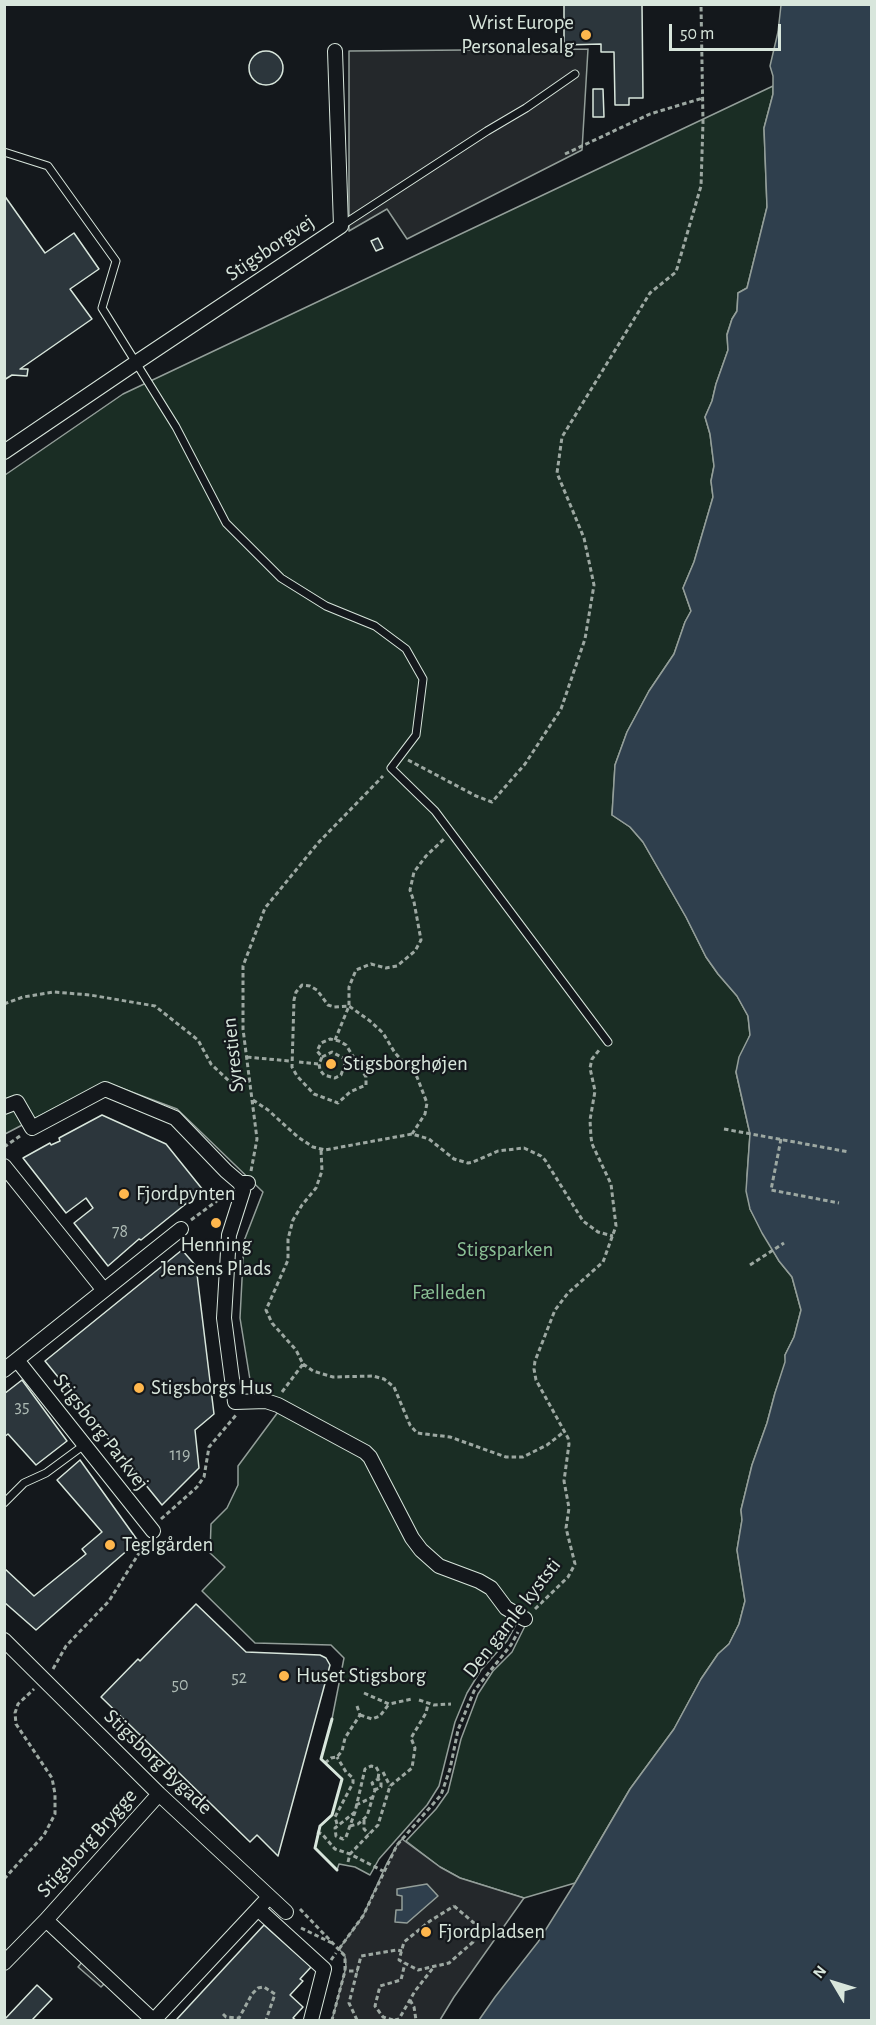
<!DOCTYPE html>
<html>
<head>
<meta charset="utf-8">
<style>
	body { margin:0 }
	#map { position:relative; width:876px; height:2025px; overflow:hidden; background:#14181c; font-family:"Alegreya Sans",sans-serif }
	canvas { display:block }
	.frame { position:absolute; inset:0; border:6px solid #d8e6dc; pointer-events:none }
	.north { position:absolute; left:804px; top:1953px; width:60px; height:60px; -webkit-text-stroke:4px #14181c; paint-order:stroke; rotate:308deg; font-size:16px; font-weight:700; line-height:24px; text-align:center; color:#d8e6dc }
	.north::after { content:''; display:block; margin:auto; width:21px; height:27px; background:#d8e6dc; clip-path:polygon(50% 0,100% 100%,50% 72%,0 100%) }
	.scale { position:absolute; left:669px; top:24px; width:112px; height:27px; box-sizing:border-box; border:3px solid #d8e6dc; border-top:0; padding-left:8px; font-size:18px; line-height:21px; white-space:nowrap; color:#d8e6dc; -webkit-text-stroke:4px #14181c; paint-order:stroke }
</style>
</head>
<body>
<div id="map">
<canvas width="876" height="2025"></canvas>
<div class="frame"></div>
<div class="north">N</div>
<div class="scale">50 m</div>
</div>
<script>
const context = document.querySelector('canvas').getContext('2d');
context.lineJoin = 'round';
function paint(path, color) { context.fillStyle = color; context.fill(path, 'evenodd'); }
const toPath = rows => new Path2D(rows.map(r => 'M' + r).join(''));
function stroke(path, color, width, dash) { context.strokeStyle = color; context.lineWidth = width; context.lineCap = dash ? 'butt' : 'round'; context.setLineDash(dash || []); context.stroke(path); }
function drawText(font, color, halo, rows, align = 'center') {
  context.font = font + ' "Alegreya Sans",sans-serif'; context.lineWidth = 4.5; context.setLineDash([]); context.textBaseline = 'middle'; context.strokeStyle = halo; context.fillStyle = color; for (const [text, x, y, turn = 0] of rows) {
    context.save(); context.translate(x, y); context.rotate((+turn || 0) * Math.PI / 180); context.textAlign = isNaN(turn) ? turn : align; if (halo) context.strokeText(text, 0, 0); context.fillText(text, 0, 0); context.restore();
  }
}
const green = toPath([
	[773,86,773,94,764,128,767,207,747,288,738,293,737,311,732,319,727,334,728,350,716,384,712,401,705,417,710,434,714,466,711,481,713,497,694,562,683,588,691,611,685,622,674,654,649,691,627,732,615,765,612,815,630,827,643,842,686,917,706,957,718,974,737,996,748,1016,750,1035,736,1072,750,1134,747,1176,750,1209,779,1261,792,1277,801,1310,794,1337,785,1355,786,1362,775,1393,767,1423,752,1465,741,1510,742,1520,737,1550,745,1601,739,1624,729,1644,718,1654,701,1679,674,1729,630,1789,575,1883,524,1898,460,1878,440,1867,406,1841,436,1809,448,1792,461,1739,478,1694,493,1671,512,1652,525,1626,517,1623,507,1641,481,1670,467,1693,455,1722,439,1786,427,1805,379,1859,370,1875,355,1867,339,1864,337,1870,315,1848,320,1826,332,1815,342,1779,321,1759,332,1719,344,1658,331,1645,255,1643,202,1591,225,1567,210,1553,211,1524,227,1508,238,1485,238,1466,278,1412,252,1392,240,1318,244,1241,263,1192,177,1109,105,1082,5,1134,5,475,123,394,773,86]
]);
paint(green, '#1a2d24');
stroke(green, '#939e99', 1.5);
const parking = toPath([
	[588,49,582,150,407,239,387,209,349,231,349,51,588,49],
	[402,1839,440,1867,460,1878,524,1898,454,1997,440,2020,332,2020,346,1967,345,1956,339,1949,363,1916,387,1863,397,1845,402,1839],
	[83,1961,106,1982,101,1987,78,1967,83,1961]
]);
paint(parking, '#24282b');
stroke(parking, '#939e99', 1.5);
const water = toPath([
	[781,5,872,5,871,2020,479,2020,495,1997,538,1942,575,1883,630,1789,674,1729,701,1679,718,1654,729,1644,739,1624,745,1601,737,1550,742,1520,741,1510,752,1465,767,1423,775,1393,785,1362,785,1355,794,1337,801,1310,792,1277,779,1261,762,1233,750,1209,746,1191,750,1134,736,1072,739,1057,750,1035,748,1016,737,996,718,974,706,957,686,917,643,842,630,827,612,815,615,765,627,732,649,691,674,654,685,622,691,611,683,588,694,562,713,497,711,481,714,466,710,434,705,417,712,401,716,384,728,350,727,335,732,319,737,311,738,293,747,288,767,207,764,128,773,94,773,76,770,66,778,32,781,5],
	[427,1884,438,1896,407,1923,395,1922,396,1910,402,1910,402,1896,397,1895,397,1889,427,1884]
]);
paint(water, '#2f3f4d');
stroke(water, '#939e99', 1.5);
const building = toPath([
	[564,4,642,4,643,98,629,98,629,105,615,105,614,52,601,52,601,44,564,45,564,4],
	'249 68a17 17 0 1 1 34 0a17 17 0 1 1-34 0Z',
	[593,89,603,89,604,117,593,117,593,89],
	[4,195,45,253,74,233,99,269,70,289,92,319,20,369,28,369,27,376,12,375,4,380,4,195],
	[378,238,383,248,376,251,371,241,378,238],
	[102,1115,166,1144,203,1190,141,1240,139,1239,108,1266,74,1223,93,1208,86,1198,66,1213,23,1158,50,1143,51,1145,60,1141,59,1138,102,1115],
	[182,1250,196,1266,214,1414,195,1430,199,1468,162,1505,45,1361,182,1250],
	[22,1380,67,1441,36,1465,8,1434,4,1437,4,1394,22,1380],
	[80,1460,138,1541,36,1630,4,1602,4,1568,34,1596,86,1554,82,1549,102,1532,57,1480,80,1460],
	[196,1604,246,1652,320,1655,326,1658,330,1665,278,1856,257,1835,250,1842,101,1697,138,1659,140,1661,196,1604],
	[264,1925,311,1967,300,1979,303,1981,290,1995,303,2007,293,2018,296,2020,178,2020,177,2019,264,1925],
	[37,1985,52,1999,32,2020,4,2020,37,1985]
]);
paint(building, '#2c363c');
stroke(building, '#d8e6dc', 1.5);
const lane = toPath([
	[4,152,48,166,116,261,102,308,176,427,226,523,281,578,326,606,375,626,406,649,423,679,416,735,391,768,435,811,608,1042],
	[341,226,487,131,526,108,575,74],
	[4,1503,24,1483,46,1473,84,1445]
]);
const street = toPath([
	[4,452,137,362,341,226,335,51],
	[4,1107,17,1102,32,1128,105,1089,175,1118,226,1171,240,1183,248,1183],
	[4,1166,103,1289],
	[240,1183,243,1191,229,1235,224,1318,235,1402,266,1401,278,1405,365,1452,370,1457,412,1538,421,1550,439,1566,479,1581,491,1588,506,1608,525,1619],
	[17,1360,153,1531],
	[4,1370,181,1229],
	[4,1640,159,1794,286,1912],
	[258,1909,324,1969,311,2020],
	[46,1920,153,2020],
	[4,1963,46,1920,159,1794],
	[154,2020,269,1897]
]);
stroke(lane, '#d8e6dc', 9);
stroke(street, '#d8e6dc', 16);
stroke(toPath([
	[565,154,650,114,703,98],
	[408,760,476,796,492,802,525,764,561,709,585,639,594,585,584,538,557,473,562,437,650,293,676,272,701,186,703,122,701,4],
	[4,1004,23,997,54,992,90,995,155,1006,198,1040,211,1064,229,1081,250,1081],
	[335,1040,349,1006,349,987,356,970,371,964,386,968,397,966,415,951,421,940,414,902,410,890,414,872,426,856,444,839],
	[247,1057,289,1061],
	[322,1057,332,1052,343,1058,345,1064,341,1075,335,1078,324,1075,320,1070,319,1064,322,1057,317,1051,321,1043,330,1039,339,1041,346,1045,366,1077,366,1085,350,1092,338,1103,314,1094,297,1076,292,1067,294,1000,296,992,302,985,310,986,317,990,328,1005,334,1007,349,1006,370,1021,383,1033,395,1053,417,1077,427,1103,425,1114,412,1134],
	[299,1062,318,1064],
	[253,1100,268,1110,298,1137,313,1147,325,1150,412,1134,429,1139,454,1159,468,1163,473,1162,498,1151,524,1148,541,1156,545,1160,583,1221,598,1232,613,1236],
	[724,1129,849,1152],
	[781,1139,771,1190,839,1203],
	[4,1147,20,1136],
	[251,1171,257,1139,243,1029,243,966,265,908,318,843,383,776],
	[191,1220,229,1192],
	[750,1265,784,1243],
	[303,1364,313,1371,333,1377,373,1376,384,1379,394,1387,410,1425,417,1433,450,1437,506,1457,523,1457,547,1445,565,1431],
	[282,1392,303,1364,296,1350,272,1323,266,1310,288,1260,288,1239,293,1220,302,1205,316,1188,322,1171,321,1150],
	[161,1519,197,1487,204,1477,209,1447,237,1414],
	[535,1609,568,1577,575,1564,566,1528,569,1508,564,1481,569,1444,568,1438,536,1380,534,1369,535,1361,555,1310,568,1293,603,1262,616,1226,611,1184,592,1144,591,1137,590,1120,595,1091,590,1068,592,1059,600,1049],
	[53,1669,66,1646,109,1601,146,1542],
	[364,1693,389,1704,412,1699],
	[419,1700,434,1705,451,1704],
	[360,1715,372,1719,380,1716,389,1704],
	[325,1763,331,1758,337,1757,342,1751,345,1738,360,1715,357,1706],
	[383,1772,390,1786],
	[356,1805,373,1797],
	[355,1812,335,1828,336,1836,343,1839,346,1837,355,1812,365,1769,371,1766,376,1767,379,1772,378,1779],
	[364,1820,364,1829,369,1834],
	[337,1824,335,1817,353,1783,353,1778,346,1772,337,1757],
	[350,1826,358,1824,367,1816,375,1790,372,1783,378,1779,381,1781,381,1787,375,1790],
	[317,1832,322,1834,335,1849,350,1854,383,1871],
	[348,1862,350,1854,378,1825,390,1786,412,1768,415,1748,411,1738,426,1713,428,1704],
	[4,1879,44,1835,55,1814,55,1794,52,1778,16,1724,15,1713,18,1704,34,1689],
	[454,1906,474,1923,473,1942,449,1963,418,1970,399,1960,404,1942,430,1921,454,1906],
	[300,1909,345,1956,345,1971,332,2020],
	[301,1928,332,1943],
	[339,1949,363,1916,397,1845,441,1795,450,1769,458,1730,474,1691,511,1645,518,1632],
	[331,1960,336,1953],
	[349,1971,358,1971],
	[410,2000,414,2007,416,2020],
	[223,2014,226,2017,238,2018],
	[238,2020,252,1994,258,1988,264,1987,275,1994,266,2020],
	[357,2020,349,2003,361,1956,397,1950,402,1951],
	[393,2020,383,2017,375,2006,380,1986,401,1980,405,1963],
	[395,2020,399,2019,415,1991,433,1968]
]), '#9da8a2', 3, [4.5, 3]);
stroke(lane, '#14181c', 7);
stroke(street, '#14181c', 14);
stroke(toPath([
	[332,1719,321,1759,342,1779,332,1815,320,1826,315,1848,337,1870]
]), '#d8e6dc', 3);
for (const [x, y, r, color] of [
	[586,35,6,"#ffb74d"],
	[331,1064,6,"#ffb74d"],
	[124,1194,6,"#ffb74d"],
	[216,1223,6,"#ffb74d"],
	[139,1388,6,"#ffb74d"],
	[110,1545,6,"#ffb74d"],
	[284,1676,6,"#ffb74d"],
	[426,1932,6,"#ffb74d"]
]) { const dot = new Path2D(); dot.arc(x, y, r, 0, 2 * Math.PI); context.fillStyle = color; context.fill(dot); stroke(dot, '#14181c', 2); }
drawText('18px', '#adbab4', null, [
	["78",120,1232],
	["35",22,1407],
	["119",180,1455],
	["52",239,1678],
	["50",180,1685]
]);
drawText('21px', '#d8e6dc', '#14181c', [
	["Wrist Europe",574,23,"right"],
	["Personalesalg",574,47,"right"],
	["Stigsborghøjen",343,1064],
	["Fjordpynten",136,1194],
	["Henning",216,1245,"center"],
	["Jensens Plads",216,1269,"center"],
	["Stigsborgs Hus",151,1388],
	["Teglgården",122,1545],
	["Huset Stigsborg",296,1676],
	["Fjordpladsen",438,1932]
], 'left');
drawText('21px', '#d8e6dc', '#14181c', [
	["Stigsborgvej",270,248,-34],
	["Syrestien",233,1055,-96],
	["Stigsborg Parkvej",101,1432,52],
	["Den gamle kyststi",512,1618,-52],
	["Stigsborg Bygade",158,1762,44],
	["Stigsborg Brygge",87,1843,-48]
]);
drawText('21px', '#8ac095', '#14181c', [
	["Stigsparken",505,1250],
	["Fælleden",449,1293]
]);
</script>
</body>
</html>
